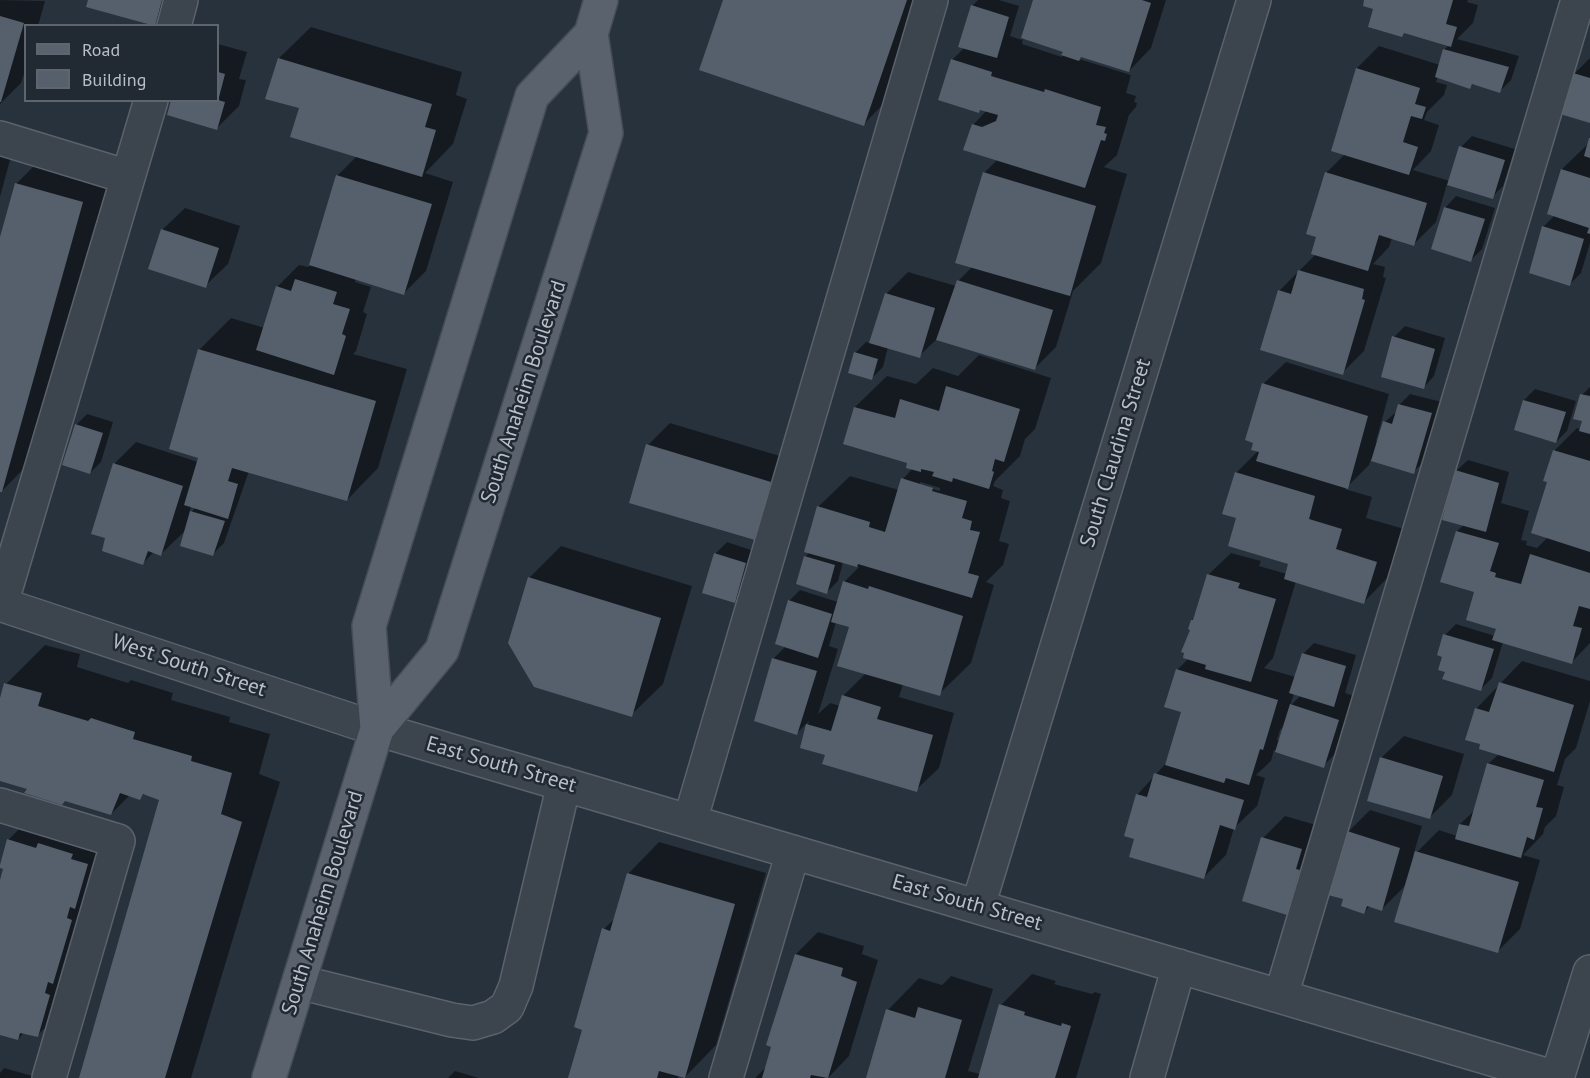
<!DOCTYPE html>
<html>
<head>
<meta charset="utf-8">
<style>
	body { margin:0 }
	#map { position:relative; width:1590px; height:1078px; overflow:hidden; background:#28323d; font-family:"PT Sans",sans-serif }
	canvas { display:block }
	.legend { position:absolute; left:24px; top:24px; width:195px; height:78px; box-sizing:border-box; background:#212933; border:2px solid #5d656f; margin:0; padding:8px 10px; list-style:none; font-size:18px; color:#b8bfc8 }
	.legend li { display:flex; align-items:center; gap:12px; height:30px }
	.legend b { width:30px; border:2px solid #5d656f }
</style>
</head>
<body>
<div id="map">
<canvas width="1590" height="1078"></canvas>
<ul class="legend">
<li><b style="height:8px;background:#5a636d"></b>Road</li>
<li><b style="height:16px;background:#56606d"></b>Building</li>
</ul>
</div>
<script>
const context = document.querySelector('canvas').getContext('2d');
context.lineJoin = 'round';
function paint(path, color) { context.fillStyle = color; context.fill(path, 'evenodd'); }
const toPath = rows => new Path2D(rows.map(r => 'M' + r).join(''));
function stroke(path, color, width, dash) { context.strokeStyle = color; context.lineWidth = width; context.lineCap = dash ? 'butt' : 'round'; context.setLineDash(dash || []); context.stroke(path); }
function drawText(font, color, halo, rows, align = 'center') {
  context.font = font + ' "PT Sans",sans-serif'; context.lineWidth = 5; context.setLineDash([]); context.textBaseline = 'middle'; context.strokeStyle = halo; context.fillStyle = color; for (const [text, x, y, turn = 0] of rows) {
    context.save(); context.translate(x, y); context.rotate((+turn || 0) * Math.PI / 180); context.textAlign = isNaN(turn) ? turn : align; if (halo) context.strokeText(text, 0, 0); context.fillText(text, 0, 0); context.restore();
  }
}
paint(toPath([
	[0,0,45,1,38,26,26,26,26,68,21,83,0,104],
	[89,0,177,0,154,24],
	[724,0,927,0,895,92,864,124],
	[978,0,999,0,1019,6,1010,36,1022,40,1035,0,1166,0,1151,48,1129,71,1082,55,1079,59,1131,75,1126,93,1136,96,1134,102,1137,103,1136,107,1129,115,1117,155,1104,167,1127,174,1101,263,1073,291,1056,347,1034,369,937,339,919,356,888,347,883,367,872,378,855,353,866,342,871,343,886,294,908,272,956,286,958,281,973,266,984,173,998,159,973,125,987,110,982,108,979,112,952,60,965,47,972,6],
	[1023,38,1065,51,1062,57,1022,44],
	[1366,0,1468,0,1467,2,1478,5,1473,23,1457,39,1519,56,1511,80,1500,91,1474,83,1470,87,1438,76,1436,82,1447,85,1444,95,1427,112,1424,120,1439,125,1431,151,1413,170,1450,181,1461,147,1472,136,1515,149,1503,186,1492,197,1447,184,1436,222,1414,244,1392,238,1389,247,1373,264,1385,267,1383,277,1386,278,1364,351,1342,373,1262,349,1280,290,1316,254,1326,173,1345,154,1357,68,1379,46,1440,65,1444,50,1449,45,1405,32,1402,35],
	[311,27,462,72,456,95,467,99,453,144,425,173,453,182,426,271,404,293,356,278,355,282,371,287,363,312,367,314,356,351,353,354,407,369,378,468,347,500,249,471,224,543,213,554,187,529,161,554,154,552,143,563,114,464,136,442,198,462,199,458,171,448,200,349,231,318,265,328,277,287,299,265,308,267,311,265,338,175,357,156,300,107,279,58],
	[191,506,196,507,189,515],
	[218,44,247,52,239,79,246,80,239,106,217,128],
	[1590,58,1590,122,1574,74],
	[0,134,16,138,0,197],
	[1590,142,1590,243,1581,273,1570,284,1543,227,1555,215,1562,169],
	[48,152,114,170,33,459,2,491,0,490,0,243,17,183],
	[1456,196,1495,208,1482,249,1471,260,1445,208],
	[185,208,240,226,228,264,205,286,162,230],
	[1405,326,1445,338,1434,376,1423,388,1394,337],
	[979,355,1051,378,1035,429,1025,439,1020,456,995,481,993,486,1003,490,1001,498,1010,501,999,541,1009,544,1003,565,986,582,994,585,971,663,939,694,903,684,899,697,954,713,939,768,916,790,826,754,802,747,809,721,797,733,756,720,774,658,786,646,789,601,800,590,838,602,844,582,859,567,843,562,838,581,827,592,797,583,806,556,810,552,818,507,850,476,899,490,903,479,913,468,855,407,887,376,916,384,933,368,958,376],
	[920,482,940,488,940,491,920,485],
	[836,622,850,626,866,673,843,696,840,706,830,703,818,714,838,649,829,646],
	[1286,362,1389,394,1376,441,1379,441,1385,422,1397,411,1399,405,1410,394,1442,402,1425,461,1413,472,1371,459,1369,465,1345,489,1372,497,1366,518,1408,530,1395,570,1364,602,1296,581,1273,658,1264,668,1296,677,1303,654,1314,643,1356,655,1345,693,1360,698,1345,744,1323,766,1274,750,1271,761,1256,775,1265,778,1257,806,1234,828,1226,855,1204,877,1136,838,1126,835,1138,794,1168,761,1183,711,1177,670,1189,658,1192,620,1196,617,1208,575,1231,553,1261,561,1259,566,1287,574,1290,563,1237,517,1236,473,1259,450,1263,384],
	[1294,693,1301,695,1290,706],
	[1285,725,1280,741,1277,740,1280,730],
	[1590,387,1590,643,1572,662,1503,642,1492,678,1481,689,1447,671,1444,656,1445,635,1456,624,1495,636,1498,628,1476,591,1457,531,1464,525,1456,471,1468,460,1509,472,1501,503,1529,511,1521,540,1527,541,1526,545,1537,548,1548,537,1549,480,1545,480,1555,450,1577,428,1581,430,1584,421,1582,395],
	[1535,389,1576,401,1567,431,1556,442,1524,400],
	[87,414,113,422,101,462,90,473,76,425],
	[670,423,793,460,776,516,754,538,648,445],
	[727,542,757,552,746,590,735,601,704,592,716,553],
	[561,546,692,586,663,684,631,715,529,578],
	[45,645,80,654,77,667,128,683,131,680,173,693,171,700,230,717,229,722,270,734,259,774,280,782,191,1078,80,1078,161,799,145,793,140,798,130,795,111,814,0,780,0,703,6,684],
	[1522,661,1590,681,1590,701,1576,748,1565,759,1557,785,1564,787,1556,816,1545,827,1543,834,1523,855,1540,860,1520,929,1498,951,1408,883,1382,909,1370,906,1364,912,1348,832,1370,810,1422,826,1413,856,1439,830,1457,836,1460,824,1475,810,1488,764,1499,754,1476,709],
	[1404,736,1464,754,1452,795,1430,817,1381,758],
	[40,808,119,833,69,1003,38,1035,24,1033,18,1039,0,1033,0,886,8,840],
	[1285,816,1323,827,1308,891,1286,913,1263,838],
	[659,842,766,873,716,1045,685,1077,679,1075,678,1078,570,1078,584,1028,604,929,615,918,628,874],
	[818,932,864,946,862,954,878,960,849,1056,828,1078,755,1078,767,1066,796,954],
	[1032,974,1056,981,1054,984,1092,994,1095,992,1101,994,1076,1078,867,1078,888,1010,919,978,942,985,951,976,993,989,968,1071,980,1074,1001,1005],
	[4,1068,40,1078,0,1078,0,1073],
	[455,1071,479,1078,448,1078]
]), '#0007');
paint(toPath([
	[88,0,162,0,155,26,86,7],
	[723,0,907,0,864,126,699,70],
	[1033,0,1142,0,1151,3,1129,72,1081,57,1079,61,1061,55,1063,52,1021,38],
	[1364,0,1453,0,1446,24,1457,27,1451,47,1404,33,1402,37,1368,27,1373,9,1363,6],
	[971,5,1009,17,997,58,958,47],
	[0,16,24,23,1,102,0,102],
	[1443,49,1509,67,1500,93,1472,84,1470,89,1435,77],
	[278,58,432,104,425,127,436,130,422,177,290,137,299,108,265,99],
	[951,59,992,72,991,76,1044,92,1045,89,1101,107,1096,125,1106,127,1104,133,1107,134,1105,141,1101,140,1085,188,963,150,972,124,982,127,996,121,998,115,980,110,979,113,938,100],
	[1356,68,1420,88,1415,104,1426,107,1422,119,1411,116,1403,142,1418,147,1409,175,1331,151],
	[218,72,225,74,218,101],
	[1573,73,1590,78,1590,123,1560,114],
	[171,100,218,100,225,102,217,130,167,115],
	[1589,138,1590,138,1590,158,1584,156],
	[1459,146,1505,160,1493,199,1447,185],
	[1561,169,1590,178,1590,234,1587,233,1589,228,1547,214],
	[983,172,1096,206,1070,296,955,263],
	[1325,172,1427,203,1414,246,1379,235,1368,271,1311,254,1316,237,1306,234],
	[336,175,432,204,404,295,309,265],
	[15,183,83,202,2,492,0,492,0,237],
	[1444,207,1485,219,1471,262,1431,249],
	[1542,226,1584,239,1570,286,1529,273],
	[161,229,219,248,206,288,148,269],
	[1298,270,1364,289,1362,299,1365,300,1343,375,1260,350,1278,290,1291,294],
	[295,279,337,292,333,304,350,309,342,334,346,336,334,375,256,350,276,286,291,291],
	[957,280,1053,310,1035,370,936,340],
	[885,293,935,308,920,358,869,343],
	[1392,336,1435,349,1424,389,1381,377],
	[198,349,376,401,347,501,232,468,228,481,238,484,228,519,184,505,198,458,169,449],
	[854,352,878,359,872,380,848,373],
	[1262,383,1368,416,1348,489,1256,461,1259,452,1251,450,1253,443,1245,440],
	[946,386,1020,409,1004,462,995,459,992,471,994,472,989,489,953,478,952,482,932,476,934,472,921,469,921,472,906,468,907,463,843,444,854,407,895,418,900,399,939,411],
	[1580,394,1590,396,1590,434,1579,431,1582,421,1573,419],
	[1523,400,1566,412,1556,443,1514,430],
	[1398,404,1432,413,1414,474,1371,461,1383,421,1392,424],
	[75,424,103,433,90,474,62,465],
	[646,444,771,482,755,540,629,503],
	[1553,450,1590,461,1590,552,1531,533,1547,482,1543,481],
	[113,463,183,486,161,556,148,551,143,565,102,551,105,538,91,534],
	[1455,470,1499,483,1486,532,1442,520],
	[1235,472,1315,496,1309,519,1342,529,1336,549,1377,562,1364,604,1284,579,1288,564,1228,546,1236,518,1222,514],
	[901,478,933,488,932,491,967,501,962,518,972,521,970,530,980,532,968,573,979,576,972,598,858,564,857,567,804,552,817,506,870,522,869,527,885,532],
	[190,511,225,521,213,556,180,546],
	[1456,531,1499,543,1490,571,1496,573,1495,577,1521,584,1530,554,1590,573,1590,609,1579,606,1573,626,1582,628,1572,664,1492,640,1496,629,1466,620,1474,592,1440,582],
	[714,553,746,563,735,603,702,593],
	[804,556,835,565,827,594,796,584],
	[1207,574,1240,583,1238,588,1276,599,1251,682,1205,669,1206,665,1183,658,1184,653,1181,652,1190,630,1188,629,1191,620,1193,620],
	[528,577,661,618,632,717,534,687,508,643],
	[843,581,868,589,869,586,963,616,940,696,837,666,849,627,831,622],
	[788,600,832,614,818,658,775,644],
	[1443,634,1494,649,1481,691,1442,679,1445,672,1438,670,1442,657,1437,655],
	[1302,653,1346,666,1334,707,1289,693],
	[772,658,817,671,797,735,754,721],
	[1176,669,1278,700,1263,750,1260,749,1249,785,1226,778,1224,783,1165,765,1181,712,1164,707],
	[1499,682,1574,705,1554,772,1479,749,1480,744,1465,740,1475,708,1489,712],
	[4,683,42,693,38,706,88,721,91,718,135,732,133,739,192,756,191,761,232,773,221,814,242,822,165,1078,79,1078,159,800,143,794,140,800,120,793,111,815,65,801,62,805,24,793,27,789,0,781,0,698],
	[842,695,881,707,877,719,933,735,917,792,822,764,825,755,800,748,806,724,831,731],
	[1290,704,1339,720,1324,768,1275,752],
	[1380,757,1443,776,1430,819,1367,801],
	[1487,763,1544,780,1536,807,1543,808,1534,840,1527,837,1521,858,1455,839,1459,824,1469,826],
	[1154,773,1244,800,1235,830,1220,825,1204,879,1129,857,1134,839,1124,836,1136,794,1147,797],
	[1347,831,1400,848,1382,911,1367,906,1364,914,1341,906,1343,899,1328,895],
	[1261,837,1302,849,1296,869,1300,870,1287,915,1242,901],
	[7,839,36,848,38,843,73,854,71,859,88,864,75,909,70,907,67,918,72,920,53,984,48,982,45,993,50,995,38,1037,20,1033,18,1040,0,1035,0,880,3,869,0,868,0,865],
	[1415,851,1519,882,1498,953,1394,922],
	[627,873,735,904,685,1078,659,1071,657,1078,568,1078,582,1030,574,1027,602,928,610,931],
	[795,954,843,968,841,976,857,982,828,1078,811,1075,810,1078,762,1078,771,1047,766,1045],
	[999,1004,1025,1012,1024,1015,1061,1026,1062,1023,1071,1026,1055,1078,978,1078],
	[918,1007,962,1020,945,1078,866,1078,886,1009,915,1018]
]), '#56606d');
const minor = toPath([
	[174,26,181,0],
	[0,138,128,177],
	[0,604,377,729,1556,1078],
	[1,604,151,100],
	[0,805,118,841,49,1078],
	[690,821,931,0],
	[978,906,1254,0],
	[299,982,452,1020,473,1023,493,1017,507,1007,516,986,564,784],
	[1281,996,1578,0],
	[726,1078,793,852],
	[1147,1078,1179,966],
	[1557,1078,1590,972]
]);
const major = toPath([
	[377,729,442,650,606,133,591,34,601,0],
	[269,1078,377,729,369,626,446,376,532,96,591,34]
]);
stroke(minor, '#5a626b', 36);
stroke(major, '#454d57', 36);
stroke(minor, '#3c444e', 33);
stroke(major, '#5a636d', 33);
drawText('21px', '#b8bfc8', '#212933', [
	["South Anaheim Boulevard",524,392,-72],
	["South Claudina Street",1116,453,-73],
	["West South Street",189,666,18],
	["East South Street",501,765,16],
	["South Anaheim Boulevard",323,903,-73],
	["East South Street",967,903,16]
]);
</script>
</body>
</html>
